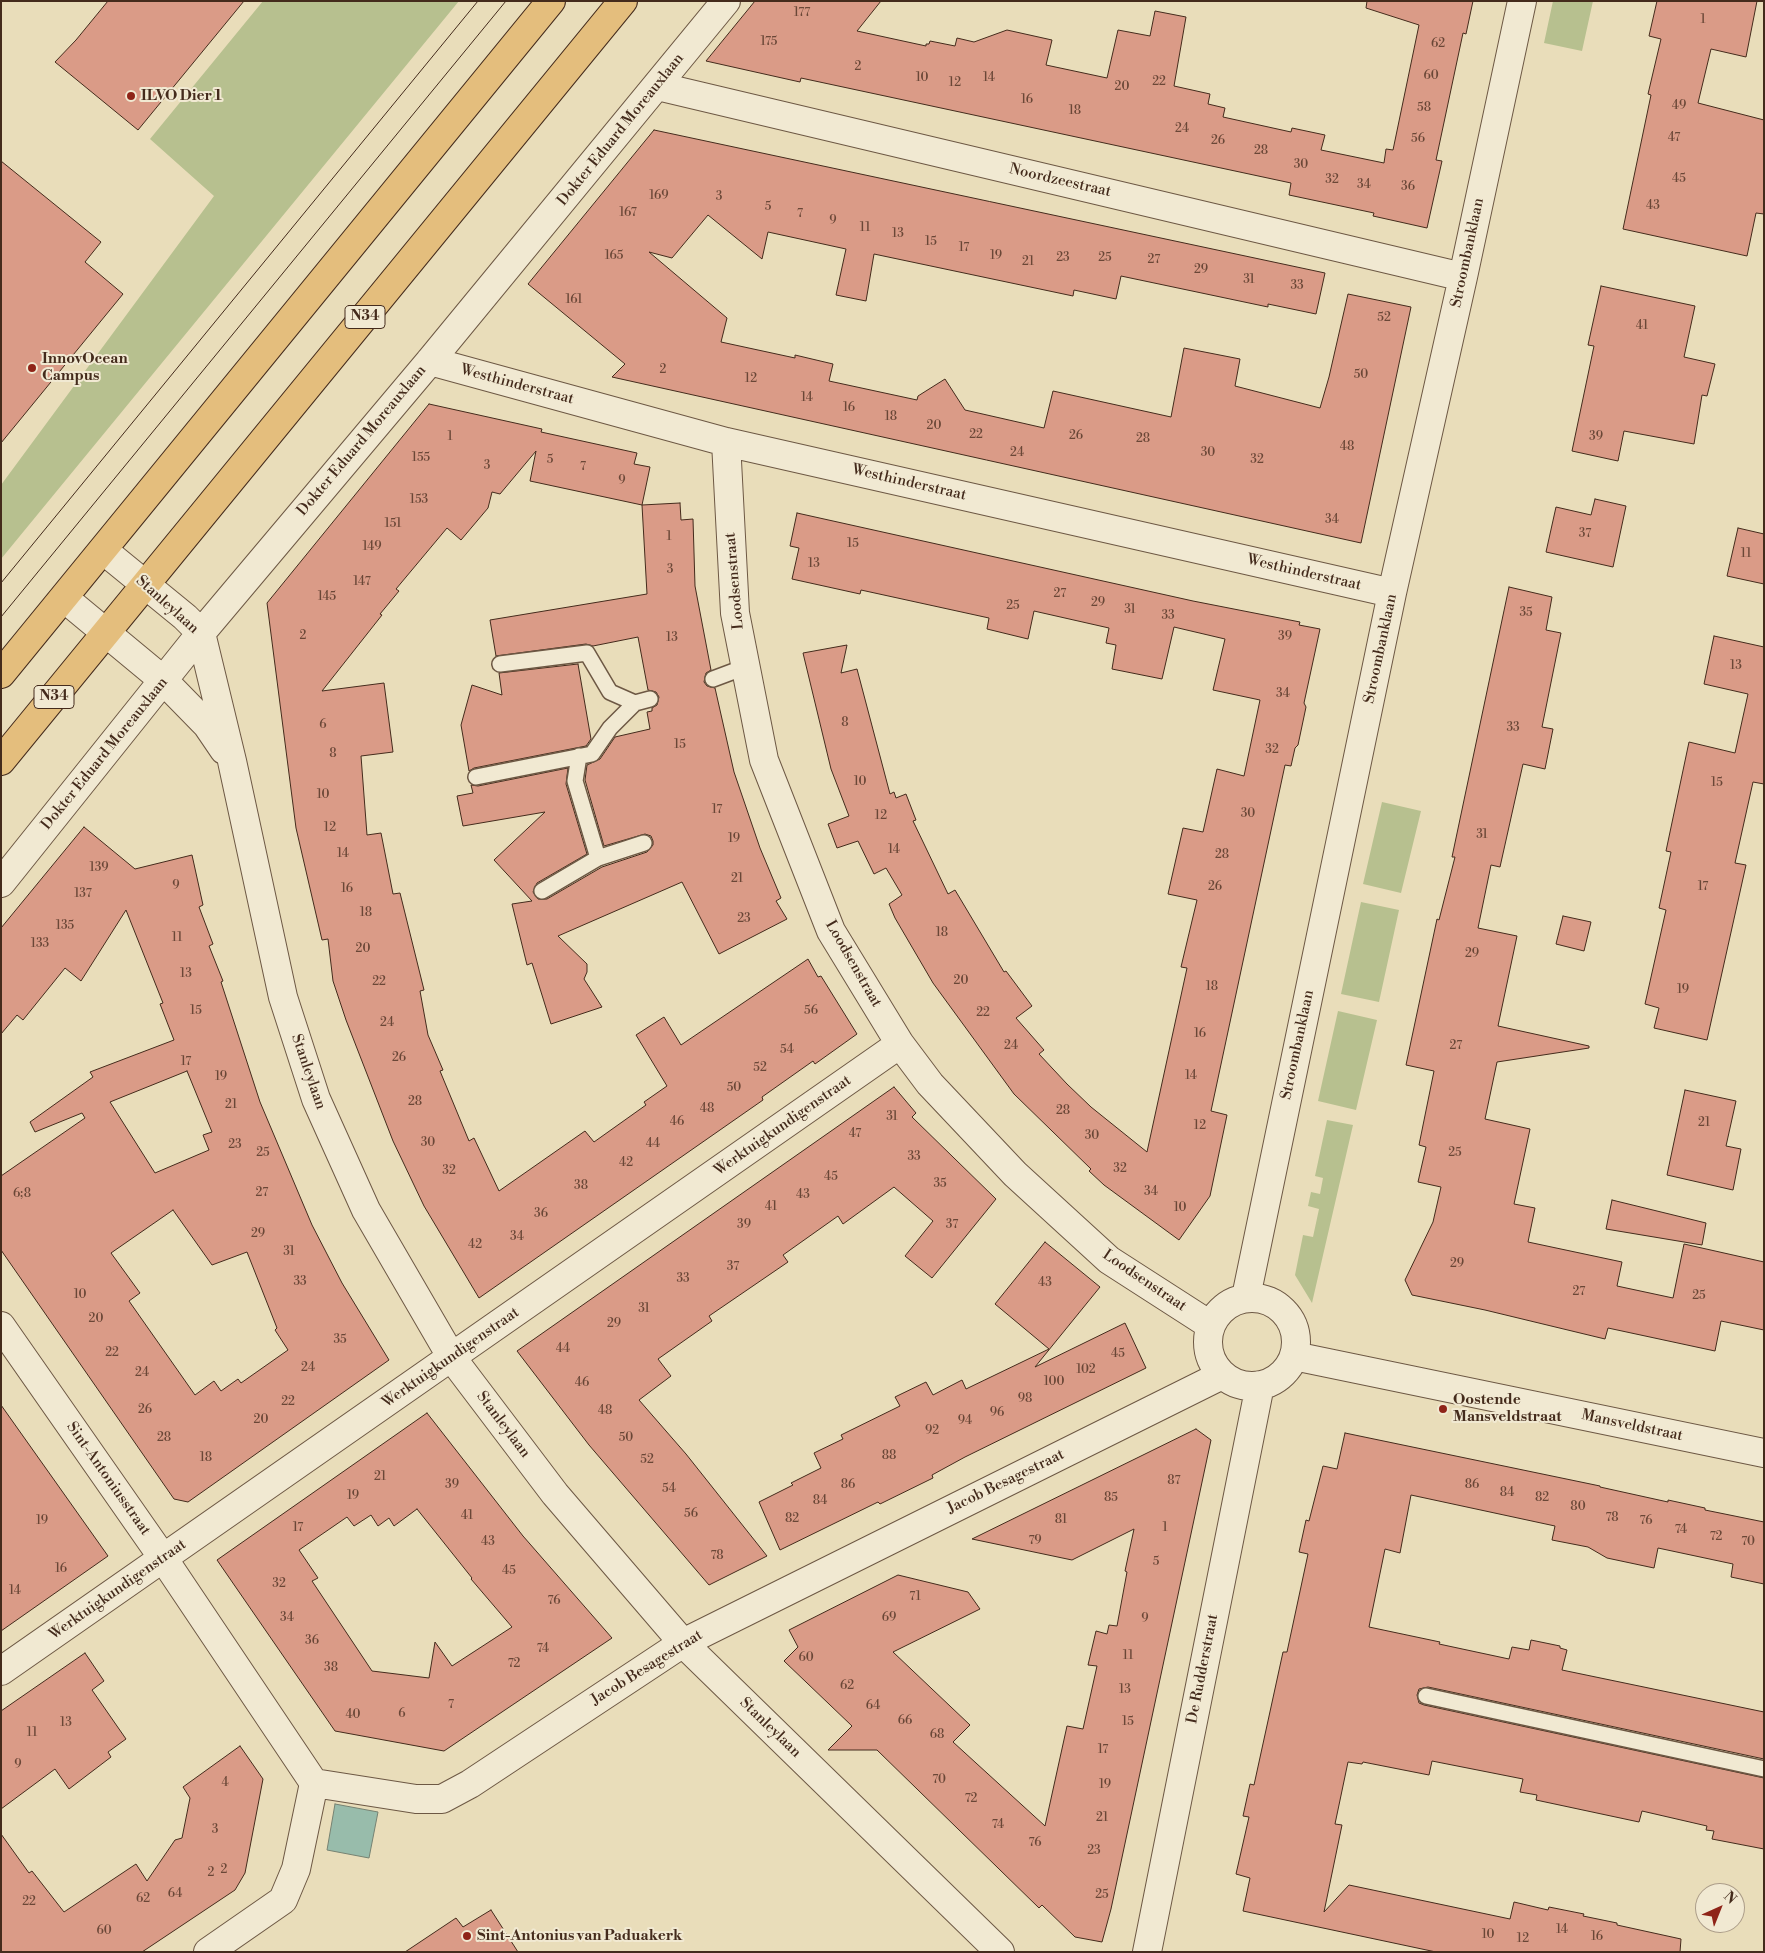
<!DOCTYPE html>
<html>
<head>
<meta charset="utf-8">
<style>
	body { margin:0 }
	#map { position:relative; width:1765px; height:1953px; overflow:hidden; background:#e9ddba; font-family:"Libre Bodoni",serif }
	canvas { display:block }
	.frame { position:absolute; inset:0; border:2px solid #442b1c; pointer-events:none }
	.north { position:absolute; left:1695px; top:1883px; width:50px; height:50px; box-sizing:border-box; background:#f1e9d2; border:1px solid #ac9d89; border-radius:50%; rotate:44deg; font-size:14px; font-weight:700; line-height:20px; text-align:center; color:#442b1c }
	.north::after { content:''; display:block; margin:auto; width:18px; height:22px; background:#8f2418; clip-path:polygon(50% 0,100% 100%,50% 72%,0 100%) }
</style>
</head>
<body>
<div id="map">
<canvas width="1765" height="1953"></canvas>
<div class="frame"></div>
<div class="north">N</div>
</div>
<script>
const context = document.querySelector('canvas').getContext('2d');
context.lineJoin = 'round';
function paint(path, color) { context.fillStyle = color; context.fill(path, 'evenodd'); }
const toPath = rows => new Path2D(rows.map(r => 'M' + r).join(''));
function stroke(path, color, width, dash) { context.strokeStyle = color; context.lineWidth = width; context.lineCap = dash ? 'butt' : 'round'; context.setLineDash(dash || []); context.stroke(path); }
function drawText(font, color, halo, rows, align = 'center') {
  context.font = font + ' "Libre Bodoni",serif'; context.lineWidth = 4; context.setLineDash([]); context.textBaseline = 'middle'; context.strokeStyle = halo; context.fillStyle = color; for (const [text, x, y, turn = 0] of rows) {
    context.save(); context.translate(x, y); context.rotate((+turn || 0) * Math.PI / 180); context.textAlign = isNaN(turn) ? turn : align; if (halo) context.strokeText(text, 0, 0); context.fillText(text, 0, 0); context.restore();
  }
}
paint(toPath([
	[263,1,459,1,1,559,1,485,214,196,150,139],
	[1553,1,1593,1,1582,51,1544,43],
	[1382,802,1421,811,1401,893,1363,884],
	[1361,902,1399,910,1379,1002,1341,994],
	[1338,1011,1377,1020,1356,1110,1318,1101],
	[1327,1120,1353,1125,1312,1303,1295,1275,1303,1235,1313,1237,1319,1209,1308,1206,1311,1192,1320,1194,1323,1178,1315,1176]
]), '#b7c08f');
const water = toPath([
	[335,1804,378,1812,369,1858,327,1850,335,1804]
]);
paint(water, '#98bcab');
stroke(water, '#768272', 1);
const building = toPath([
	[108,1,244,1,138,130,55,62,76,40,108,1],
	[755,1,881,1,857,31,926,46,926,44,929,44,930,41,955,46,957,38,974,42,1007,30,1052,40,1046,65,1107,78,1118,30,1150,36,1155,11,1186,17,1174,86,1210,94,1208,104,1225,108,1223,117,1291,132,1292,128,1325,135,1321,150,1384,163,1386,149,1393,150,1419,25,1366,8,1367,1,1473,1,1466,34,1463,33,1436,160,1442,161,1427,228,1373,216,1374,213,1289,195,1291,183,801,78,800,82,706,61,755,1],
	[1657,1,1757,1,1746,57,1711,49,1698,103,1764,120,1764,214,1756,213,1747,256,1623,229,1651,95,1648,94,1661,39,1649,36,1657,1],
	[654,130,1325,273,1316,314,1268,304,1268,307,1121,276,1116,299,1074,290,1073,296,874,254,866,301,836,295,846,249,768,232,762,259,708,215,672,258,649,252,727,318,721,342,795,358,795,355,833,364,829,381,917,400,918,396,945,379,965,410,1044,428,1053,391,1171,417,1184,348,1240,359,1235,386,1320,408,1329,377,1348,294,1411,307,1361,543,612,377,625,364,528,284,654,130],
	[1,161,101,242,85,262,123,294,1,443,1,161],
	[1601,286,1695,306,1684,357,1715,364,1707,396,1702,395,1694,444,1624,431,1618,461,1572,451,1594,346,1588,345,1601,286],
	[429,404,542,429,541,432,637,453,634,464,650,467,642,505,530,481,536,451,500,494,492,492,488,508,461,540,447,528,396,589,399,591,380,614,382,615,322,691,384,683,393,752,361,756,367,835,381,833,393,894,400,893,424,990,420,991,428,1035,443,1070,440,1071,469,1141,474,1138,499,1191,585,1131,594,1142,646,1105,644,1102,667,1086,636,1035,664,1017,681,1045,808,959,818,977,821,976,857,1034,815,1064,813,1061,762,1097,763,1100,479,1298,424,1206,393,1141,346,1020,333,981,328,939,322,940,296,828,267,603,429,404],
	[1595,499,1626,506,1613,567,1546,552,1556,507,1591,515,1595,499],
	[680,503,681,520,693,519,695,586,711,670,706,673,704,682,707,686,715,688,734,772,760,848,781,898,776,901,787,919,719,954,682,882,558,936,587,964,587,972,584,979,602,1007,551,1024,532,963,527,965,512,904,532,901,494,860,545,812,463,826,457,796,473,793,471,785,478,786,568,768,566,784,587,854,537,883,533,892,538,899,547,899,602,867,647,852,653,845,653,841,651,836,645,834,604,846,585,780,587,765,600,759,615,737,650,729,647,712,652,711,652,708,657,705,659,697,656,692,648,690,638,637,593,646,586,644,496,656,490,620,647,594,642,505,680,503],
	[797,513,1193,601,1300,622,1299,625,1320,629,1304,703,1306,707,1298,745,1295,748,1291,766,1285,765,1211,1111,1227,1115,1210,1196,1179,1240,1104,1185,1089,1171,1091,1169,1014,1094,933,983,895,918,889,904,902,895,886,868,874,874,858,841,837,848,828,824,849,816,831,769,803,653,847,645,841,673,857,669,890,794,894,792,896,798,906,794,916,820,913,821,948,894,955,890,1004,972,1006,971,1032,1006,1016,1018,1044,1050,1039,1054,1067,1084,1091,1107,1147,1152,1187,968,1181,967,1197,900,1168,894,1183,828,1203,832,1217,769,1244,776,1260,700,1213,690,1225,639,1174,627,1162,679,1112,669,1116,645,1106,643,1109,628,1034,611,1028,639,987,629,989,618,861,590,860,594,792,579,799,548,790,546,797,513],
	[1738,528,1764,534,1764,584,1727,576,1738,528],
	[1509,587,1552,597,1546,630,1561,633,1542,727,1553,729,1545,769,1523,764,1500,867,1491,865,1478,928,1517,936,1498,1026,1589,1046,1589,1048,1497,1062,1485,1119,1530,1129,1514,1204,1535,1208,1528,1242,1622,1262,1617,1286,1673,1298,1684,1244,1764,1262,1764,1330,1721,1321,1715,1351,1608,1328,1605,1339,1485,1310,1412,1295,1405,1280,1433,1222,1441,1187,1418,1182,1426,1147,1419,1145,1434,1071,1406,1065,1437,919,1439,920,1455,857,1452,857,1509,587],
	[1714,636,1764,647,1764,784,1753,782,1735,863,1746,865,1707,1040,1654,1028,1659,1008,1645,1004,1666,910,1659,908,1671,852,1666,851,1689,742,1735,753,1748,694,1704,684,1714,636],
	[578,664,591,739,586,746,474,768,469,771,461,725,472,685,502,695,499,673,578,664],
	[84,827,135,869,192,855,203,905,199,907,213,944,209,946,223,981,221,982,260,1102,312,1225,342,1283,389,1360,188,1502,174,1499,1,1250,1,1176,85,1118,82,1113,35,1132,30,1122,93,1077,90,1072,174,1040,160,1004,163,1003,126,910,81,981,65,968,23,1020,17,1015,1,1034,1,928,84,827],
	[187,1071,212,1132,203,1135,209,1150,155,1173,110,1102,187,1071],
	[173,1210,212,1265,247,1252,277,1328,275,1330,288,1350,241,1383,238,1379,221,1391,214,1381,195,1395,129,1301,140,1293,111,1253,173,1210],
	[1563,916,1591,922,1584,951,1556,944,1563,916],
	[894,1087,916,1113,912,1117,996,1199,932,1278,905,1256,933,1221,894,1187,843,1224,838,1216,783,1255,788,1262,709,1316,712,1321,658,1359,671,1376,639,1400,686,1454,767,1556,709,1585,589,1445,517,1351,894,1087],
	[1685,1090,1736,1101,1726,1146,1741,1149,1733,1190,1667,1175,1685,1090],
	[1612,1200,1706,1223,1702,1245,1606,1229,1612,1200],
	[1045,1242,1100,1287,1035,1367,1125,1323,1146,1368,965,1457,932,1475,933,1478,880,1504,878,1502,780,1550,759,1502,793,1485,791,1483,821,1468,814,1453,843,1439,841,1435,900,1406,895,1397,926,1382,933,1395,962,1380,966,1389,1049,1349,995,1304,1045,1242],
	[1,1405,108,1556,1,1631,1,1405],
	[427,1413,523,1536,612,1638,444,1751,335,1731,217,1560,427,1413],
	[417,1509,472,1578,471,1579,512,1627,452,1666,435,1642,429,1678,372,1671,312,1581,318,1578,299,1550,347,1517,354,1526,371,1515,378,1526,389,1518,394,1526,417,1509],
	[1196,1429,1211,1440,1111,1909,1102,1942,1075,1937,1042,1905,1039,1908,877,1750,828,1750,852,1726,784,1661,798,1647,789,1630,898,1575,968,1592,980,1609,893,1652,970,1725,953,1742,1045,1826,1067,1726,1083,1729,1097,1666,1088,1665,1096,1631,1107,1634,1109,1625,1117,1626,1127,1572,1125,1571,1134,1529,1072,1560,972,1539,1196,1429],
	[1345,1433,1600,1486,1600,1487,1668,1502,1668,1500,1705,1508,1705,1510,1764,1522,1764,1584,1731,1577,1733,1564,1658,1548,1654,1568,1607,1558,1588,1547,1552,1540,1555,1526,1411,1495,1400,1553,1385,1549,1369,1627,1440,1642,1439,1644,1509,1659,1512,1647,1529,1650,1531,1640,1560,1646,1560,1648,1567,1650,1562,1670,1764,1712,1764,1759,1428,1687,1419,1689,1417,1695,1419,1703,1424,1705,1764,1778,1764,1849,1712,1839,1714,1831,1706,1830,1707,1826,1642,1811,1639,1822,1536,1800,1537,1795,1520,1792,1523,1779,1432,1761,1429,1775,1363,1762,1362,1764,1348,1762,1335,1824,1342,1825,1324,1912,1349,1885,1510,1919,1514,1902,1548,1910,1549,1907,1584,1914,1583,1916,1617,1923,1617,1925,1681,1939,1680,1952,1436,1952,1243,1911,1250,1878,1236,1874,1249,1817,1243,1816,1250,1784,1254,1785,1283,1652,1287,1652,1308,1554,1299,1552,1306,1520,1309,1521,1323,1466,1337,1469,1345,1433],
	[85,1653,104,1681,92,1690,126,1739,108,1752,111,1757,69,1789,55,1769,1,1809,1,1711,85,1653],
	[240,1746,263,1779,245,1873,235,1890,142,1952,1,1952,1,1834,29,1873,32,1871,64,1912,136,1864,147,1881,175,1840,182,1838,190,1798,183,1787,240,1746],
	[491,1910,518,1952,405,1952,456,1918,463,1927,491,1910]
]);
paint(building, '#da9b87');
stroke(building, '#442b1c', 1);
const service = toPath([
	[500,664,587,653,610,692,635,703,650,699],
	[713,679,745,667],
	[579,756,575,781,598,858],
	[476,777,592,754,610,728,635,703],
	[542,891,598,858,644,843],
	[1426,1696,1764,1769]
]);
const minor = toPath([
	[657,86,1463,277],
	[430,361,726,442,1392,593],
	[726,442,735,613,764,760,831,931,900,1044,930,1084,1015,1174,1109,1260,1210,1325],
	[103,550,185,617,201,633,232,761,283,997,316,1099,366,1210,452,1358,555,1494,683,1643,1000,1952],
	[64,598,163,680,207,725,224,750],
	[1,883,201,633,430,361,726,1],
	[1246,1297,1392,593,1463,277,1522,1],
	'1208 1342a44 44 0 1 1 88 0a44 44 0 1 1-88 0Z',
	[1,1326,163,1558,314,1783],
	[1294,1356,1764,1453],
	[1,1671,900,1044],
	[208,1952,283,1900,296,1869,314,1783,416,1799,442,1799,470,1784,683,1643,1222,1375],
	[1147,1952,1260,1385]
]);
const primary = toPath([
	[1,674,551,1],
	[1,761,623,1]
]);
stroke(service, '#6d5844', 18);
stroke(minor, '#6d5844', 30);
stroke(primary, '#442b1c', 30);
stroke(service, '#f1e9d2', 15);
stroke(minor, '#f1e9d2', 28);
stroke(primary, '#e4be7d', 28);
stroke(toPath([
	[1,583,478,1],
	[1,617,506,1]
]), '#442b1c', 1);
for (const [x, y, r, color] of [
	[131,96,5,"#8f2418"],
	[32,368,5,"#8f2418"],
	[1443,1409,5,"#8f2418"],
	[467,1936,5,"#8f2418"]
]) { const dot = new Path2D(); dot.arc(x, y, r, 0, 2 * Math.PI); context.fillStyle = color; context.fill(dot); stroke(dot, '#f1e9d2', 2); }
drawText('12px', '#6a4737', null, [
	["177",802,13],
	["1",1703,20],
	["175",769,42],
	["62",1438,44],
	["2",858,67],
	["60",1431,76],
	["10",922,78],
	["14",989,78],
	["22",1159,82],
	["12",955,83],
	["20",1122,87],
	["16",1027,100],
	["49",1679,106],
	["58",1424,108],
	["18",1075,111],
	["24",1182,129],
	["47",1674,138],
	["56",1418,139],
	["26",1218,141],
	["28",1261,151],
	["30",1301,165],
	["45",1679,179],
	["32",1332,180],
	["34",1364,185],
	["36",1408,187],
	["169",659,196],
	["3",719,197],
	["43",1653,206],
	["5",768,207],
	["167",628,213],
	["7",800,214],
	["9",833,221],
	["11",865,228],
	["13",898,234],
	["15",931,242],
	["17",964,248],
	["165",614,256],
	["19",996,256],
	["23",1063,258],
	["25",1105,258],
	["27",1154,260],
	["21",1028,262],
	["29",1201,270],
	["31",1249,280],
	["33",1297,286],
	["161",574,300],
	["52",1384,318],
	["41",1642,326],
	["2",663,370],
	["50",1361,375],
	["12",751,379],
	["14",807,398],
	["16",849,408],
	["18",891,417],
	["20",934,426],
	["22",976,435],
	["26",1076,436],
	["1",450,437],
	["39",1596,437],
	["28",1143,439],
	["48",1347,447],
	["24",1017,453],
	["30",1208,453],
	["155",421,458],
	["5",550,460],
	["32",1257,460],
	["3",487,466],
	["7",583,467],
	["9",622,481],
	["153",419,500],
	["34",1332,520],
	["151",393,524],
	["37",1585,534],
	["1",669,537],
	["15",853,544],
	["149",372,547],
	["11",1746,554],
	["13",814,564],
	["3",670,570],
	["147",362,582],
	["27",1060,594],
	["145",327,597],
	["29",1098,603],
	["25",1013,606],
	["31",1130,610],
	["35",1526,613],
	["33",1168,616],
	["2",303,636],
	["39",1285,637],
	["13",672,638],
	["13",1736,666],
	["34",1283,694],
	["8",845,723],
	["6",323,725],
	["33",1513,728],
	["15",680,745],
	["32",1272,750],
	["8",333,754],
	["10",860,782],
	["15",1717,783],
	["10",323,795],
	["17",717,810],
	["30",1248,814],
	["12",881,816],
	["12",330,828],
	["31",1482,835],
	["19",734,839],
	["14",894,850],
	["14",343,854],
	["28",1222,855],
	["139",99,868],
	["21",737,879],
	["9",176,886],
	["26",1215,887],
	["17",1703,887],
	["16",347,889],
	["137",83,894],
	["18",366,913],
	["23",744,919],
	["135",65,926],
	["18",942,933],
	["11",177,938],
	["133",40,944],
	["20",363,949],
	["29",1472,954],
	["13",186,974],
	["20",961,981],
	["22",379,982],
	["18",1212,987],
	["19",1683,990],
	["15",196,1011],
	["56",811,1011],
	["22",983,1013],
	["24",387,1023],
	["16",1200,1034],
	["24",1011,1046],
	["27",1456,1046],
	["54",787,1050],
	["26",399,1058],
	["17",186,1062],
	["52",760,1068],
	["14",1191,1076],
	["19",221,1077],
	["50",734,1088],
	["28",415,1102],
	["21",231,1105],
	["48",707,1109],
	["28",1063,1111],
	["31",892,1117],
	["46",677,1122],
	["21",1704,1123],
	["12",1200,1126],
	["47",855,1134],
	["30",1092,1136],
	["30",428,1143],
	["44",653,1144],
	["23",235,1145],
	["25",263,1153],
	["25",1455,1153],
	["33",914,1157],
	["42",626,1163],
	["32",1120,1169],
	["32",449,1171],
	["45",831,1177],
	["35",940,1184],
	["38",581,1186],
	["34",1151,1192],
	["27",262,1193],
	["6;8",22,1194],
	["43",803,1195],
	["41",771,1207],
	["10",1180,1208],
	["36",541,1214],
	["39",744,1225],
	["37",952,1225],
	["29",258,1234],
	["34",517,1237],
	["42",475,1245],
	["31",289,1252],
	["29",1457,1264],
	["37",733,1267],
	["33",683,1279],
	["33",300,1282],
	["43",1045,1283],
	["27",1579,1292],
	["10",80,1295],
	["25",1699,1296],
	["31",644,1309],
	["20",96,1319],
	["29",614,1324],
	["35",340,1340],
	["44",563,1349],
	["22",112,1353],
	["45",1118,1354],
	["24",308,1368],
	["102",1086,1370],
	["24",142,1373],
	["100",1054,1382],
	["46",582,1383],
	["98",1025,1399],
	["22",288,1402],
	["26",145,1410],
	["48",605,1411],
	["96",997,1413],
	["20",261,1420],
	["94",965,1421],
	["92",932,1431],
	["28",164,1438],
	["50",626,1438],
	["88",889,1456],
	["18",206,1458],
	["52",647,1460],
	["21",380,1477],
	["87",1174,1481],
	["39",452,1485],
	["86",848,1485],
	["86",1472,1485],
	["54",669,1489],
	["84",1507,1493],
	["19",353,1496],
	["85",1111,1498],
	["82",1542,1498],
	["84",820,1501],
	["80",1578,1507],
	["56",691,1514],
	["41",467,1516],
	["78",1612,1518],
	["82",792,1519],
	["81",1061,1520],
	["19",42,1521],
	["76",1646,1521],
	["17",298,1528],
	["1",1165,1528],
	["74",1681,1530],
	["72",1716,1537],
	["79",1035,1541],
	["43",488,1542],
	["70",1748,1542],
	["78",717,1556],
	["5",1156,1562],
	["16",61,1569],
	["45",509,1571],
	["32",279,1584],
	["14",15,1591],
	["71",915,1597],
	["76",554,1601],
	["34",287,1618],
	["69",889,1618],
	["9",1145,1619],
	["36",312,1641],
	["74",543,1649],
	["11",1128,1656],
	["60",806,1658],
	["72",514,1664],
	["38",331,1668],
	["62",847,1686],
	["13",1125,1690],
	["7",451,1705],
	["64",873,1706],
	["6",402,1714],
	["40",353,1715],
	["66",905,1721],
	["15",1128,1722],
	["13",66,1723],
	["11",32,1733],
	["68",937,1735],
	["17",1103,1750],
	["9",18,1765],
	["70",939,1780],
	["4",225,1783],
	["19",1105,1785],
	["72",971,1799],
	["21",1102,1818],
	["74",998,1825],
	["3",215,1830],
	["76",1035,1843],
	["23",1094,1851],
	["2",224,1870],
	["2",211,1873],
	["64",175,1894],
	["25",1102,1895],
	["62",143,1899],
	["22",29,1902],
	["14",1562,1930],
	["60",104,1931],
	["10",1488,1935],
	["16",1597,1937],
	["12",1523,1939]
]);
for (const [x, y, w] of [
	[365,317,40],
	[54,697,40]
]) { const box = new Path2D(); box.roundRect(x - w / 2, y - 11.5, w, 23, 4); context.fillStyle = '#f1e9d2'; context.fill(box); stroke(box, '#442b1c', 1); }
drawText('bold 14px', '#442b1c', null, [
	["N34",365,317],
	["N34",54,697]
]);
drawText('bold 15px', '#442b1c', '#f1e9d2', [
	["ILVO Dier 1",141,96],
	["InnovOcean",42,359],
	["Campus",42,376],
	["Oostende",1453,1400],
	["Mansveldstraat",1453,1417],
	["Sint-Antonius van Paduakerk",477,1936]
], 'left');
drawText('15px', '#442b1c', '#f1e9d2', [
	["Dokter Eduard Moreauxlaan",621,130,-51],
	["Noordzeestraat",1060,181,13],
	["Stroombanklaan",1468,253,-78],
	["Westhinderstraat",517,385,15],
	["Dokter Eduard Moreauxlaan",362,441,-50],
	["Westhinderstraat",909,483,13],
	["Westhinderstraat",1304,573,13],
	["Loodsenstraat",735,581,-95],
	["Stanleylaan",167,605,42],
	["Stroombanklaan",1381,649,-78],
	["Dokter Eduard Moreauxlaan",105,754,-51],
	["Loodsenstraat",853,964,60],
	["Stroombanklaan",1298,1045,-78],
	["Stanleylaan",308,1072,71],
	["Werktuigkundigenstraat",783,1126,-35],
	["Loodsenstraat",1144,1281,34],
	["Werktuigkundigenstraat",451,1358,-35],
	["Stanleylaan",503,1425,53],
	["Mansveldstraat",1632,1426,12],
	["Sint-Antoniusstraat",108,1479,55],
	["Jacob Besagestraat",1006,1482,-26],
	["Werktuigkundigenstraat",118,1590,-35],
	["Jacob Besagestraat",647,1668,-32],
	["De Rudderstraat",1203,1669,-79],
	["Stanleylaan",770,1728,44]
]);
</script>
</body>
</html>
